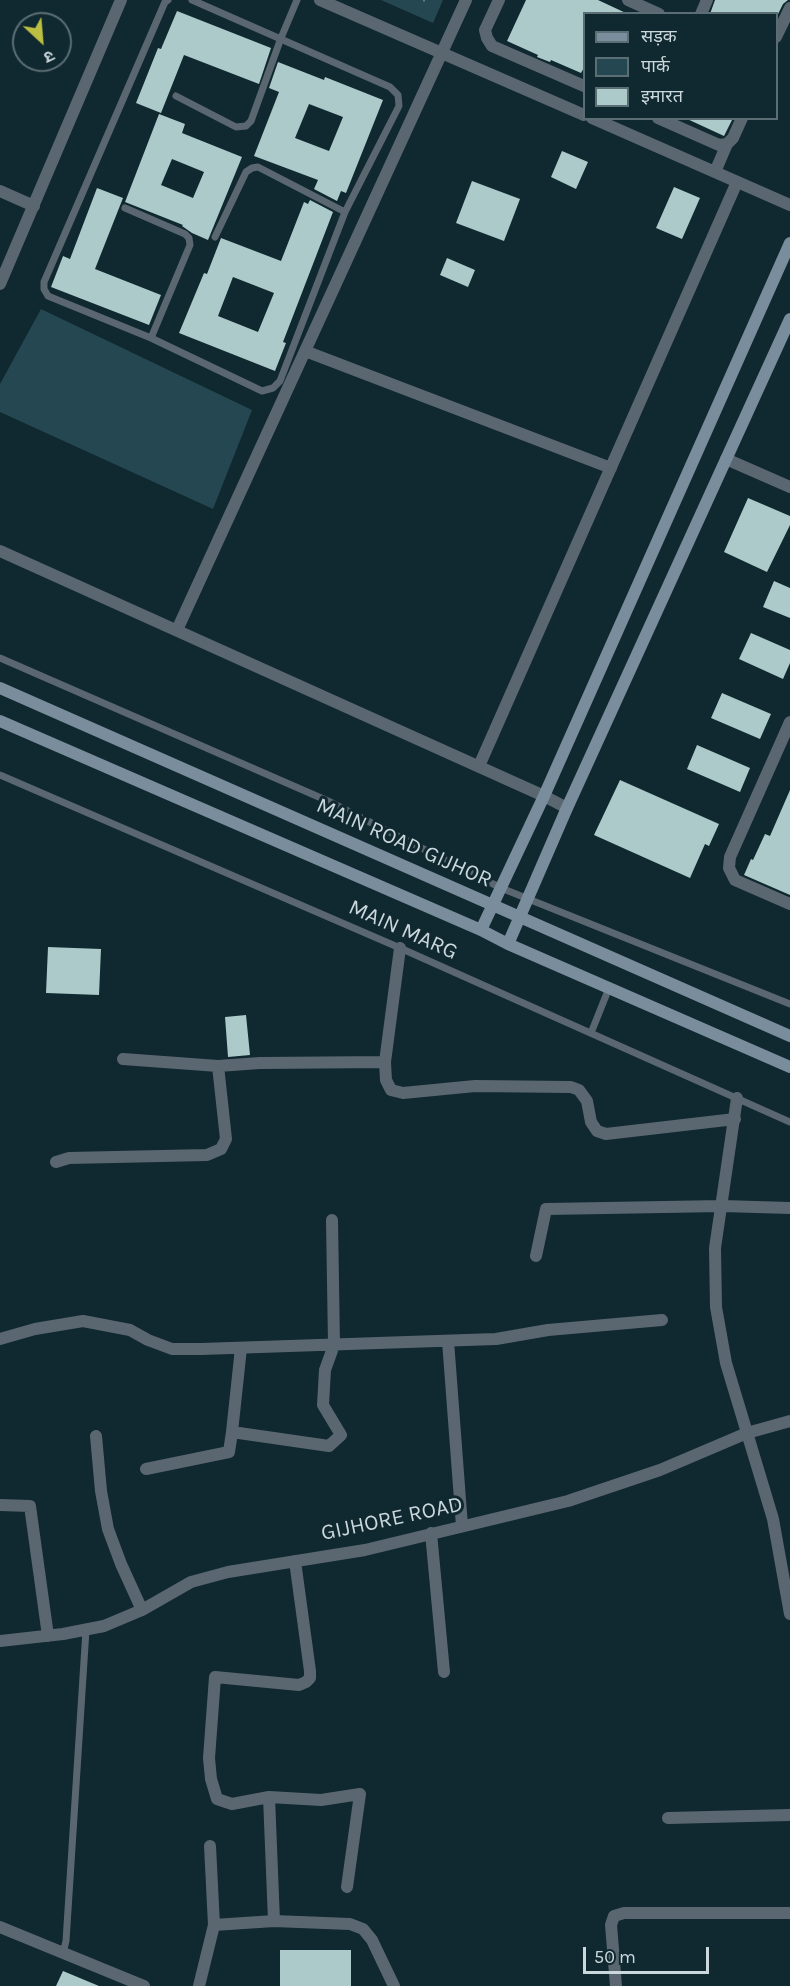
<!DOCTYPE html>
<html>
<head>
<meta charset="utf-8">
<style>
	body { margin:0 }
	#map { position:relative; width:790px; height:1986px; overflow:hidden; background:#10282f; font-family:Karla,"Noto Sans Devanagari",sans-serif }
	canvas { display:block }
	.legend { position:absolute; left:583px; top:12px; width:195px; height:108px; box-sizing:border-box; background:#10282f; border:2px solid #5a6e74; margin:0; padding:8px 10px; list-style:none; font-size:18px; color:#cad8dc }
	.legend li { display:flex; align-items:center; gap:12px; height:30px }
	.legend b { width:30px; border:2px solid #5a6e74 }
	.north { position:absolute; left:12px; top:12px; width:60px; height:60px; box-sizing:border-box; background:#10282f; border:2px solid #5a6e74; border-radius:50%; rotate:154deg; font-size:16px; font-weight:700; line-height:24px; text-align:center; color:#cad8dc }
	.north::after { content:''; display:block; margin:auto; width:21px; height:27px; background:#bdbf43; clip-path:polygon(50% 0,100% 100%,50% 72%,0 100%) }
	.scale { position:absolute; left:583px; top:1947px; width:126px; height:27px; box-sizing:border-box; border:3px solid #cad8dc; border-top:0; padding-left:8px; font-size:18px; line-height:21px; white-space:nowrap; color:#cad8dc; -webkit-text-stroke:4px #10282f; paint-order:stroke }
</style>
</head>
<body>
<div id="map">
<canvas width="790" height="1986"></canvas>
<ul class="legend">
<li><b style="height:8px;background:#798d9c"></b>सड़क</li>
<li><b style="height:16px;background:#244751"></b>पार्क</li>
<li><b style="height:16px;background:#accac9"></b>इमारत</li>
</ul>
<div class="north">उ</div>
<div class="scale">50 m</div>
</div>
<script>
const context = document.querySelector('canvas').getContext('2d');
context.lineJoin = 'round';
function paint(path, color) { context.fillStyle = color; context.fill(path, 'evenodd'); }
const toPath = rows => new Path2D(rows.map(r => 'M' + r).join(''));
function stroke(path, color, width, dash) { context.strokeStyle = color; context.lineWidth = width; context.lineCap = dash ? 'butt' : 'round'; context.setLineDash(dash || []); context.stroke(path); }
function drawText(font, color, halo, rows, align = 'center') {
  context.font = font + ' Karla,sans-serif'; context.lineWidth = 6; context.setLineDash([]); context.textBaseline = 'middle'; context.strokeStyle = halo; context.fillStyle = color; for (const [text, x, y, turn = 0] of rows) {
    context.save(); context.translate(x, y); context.rotate((+turn || 0) * Math.PI / 180); context.textAlign = isNaN(turn) ? turn : align; if (halo) context.strokeText(text, 0, 0); context.fillText(text, 0, 0); context.restore();
  }
}
paint(toPath([
	[381,0,443,0,433,23],
	[41,309,252,410,213,509,0,412,0,384]
]), '#244751');
paint(toPath([
	[526,0,598,0,628,14,585,14,585,66,581,73,551,60,550,62,537,57,538,55,507,41],
	[715,0,788,0,783,4,778,14,710,14],
	[177,11,271,48,259,84,184,55,161,113,136,103,158,48,161,49],
	[278,62,324,80,325,77,383,100,346,193,341,191,337,201,314,189,318,180,254,156,279,92,269,88],
	[309,104,343,117,329,151,295,138],
	[159,114,185,124,182,133,242,157,208,240,192,233,182,226,183,225,125,202],
	[172,159,204,172,193,198,161,185],
	[685,118,733,118,724,136],
	[562,151,588,162,576,189,551,177],
	[472,181,520,199,504,241,456,223],
	[674,187,700,198,682,239,656,228],
	[97,188,123,198,95,269,161,295,149,325,51,287,63,256,70,259],
	[310,200,333,212,283,342,286,343,275,371,179,333,204,273,207,274,221,238,281,261,304,202,308,204],
	[233,277,274,293,258,332,218,316],
	[447,258,475,270,468,287,440,275],
	[748,498,790,516,790,525,767,572,724,552],
	[774,581,790,588,790,618,763,607],
	[751,633,790,650,790,663,783,679,739,659],
	[722,693,771,714,760,739,711,718],
	[697,745,750,768,740,792,687,769],
	[620,780,719,824,709,846,705,844,690,878,594,835],
	[790,790,790,895,744,875,751,859,753,860,765,834,770,836],
	[48,947,101,949,99,995,46,993],
	[246,1015,250,1055,228,1057,225,1017],
	[280,1950,351,1950,351,1986,280,1986],
	[63,1971,99,1986,56,1986]
]), '#accac9');
stroke(toPath([
	[423,0,425,0]
]), '#677a80', 3, [3, 3]);
stroke(toPath([
	[168,0,165,2,44,282,44,289,48,296,151,338,262,391,273,388,280,381,345,212,399,106,398,95,390,87,192,0],
	[176,96,236,127,246,126,251,121,281,38,297,0],
	[125,208,185,234,189,238,190,245,151,338],
	[215,237,246,172,252,168,258,167,345,212],
	[0,658,328,801,501,888,790,1004],
	[0,775,400,948,790,1122],
	[591,1033,609,988],
	[63,1953,66,1941,86,1630]
]), '#5a6771', 7);
stroke(toPath([
	[320,0,584,115],
	[499,0,485,30,487,38,492,46,584,86],
	[628,0,659,14],
	[701,14,707,0],
	[776,37,790,8],
	[592,118,790,205],
	[658,118,719,145,727,144,733,138,742,118],
	[715,172,727,144],
	[0,191,34,206],
	[0,284,121,0],
	[305,351,611,468],
	[726,459,790,487],
	[0,551,544,796,567,808],
	[177,630,466,0],
	[790,722,730,857,729,868,735,880,790,904],
	[479,766,737,182],
	[123,1059,218,1066,260,1063,385,1062,386,1080,391,1090,403,1093,475,1086,571,1087,579,1090,587,1101,591,1122,597,1131,606,1134,735,1119],
	[385,1062,400,948],
	[737,1098,715,1248,716,1307,726,1363,773,1519,790,1614],
	[56,1162,69,1158,207,1155,221,1149,226,1139,218,1066],
	[536,1256,546,1209,722,1206,790,1208],
	[0,1339,35,1329,83,1321,130,1330,148,1340,172,1349,201,1349,496,1339,548,1330,662,1320],
	[448,1341,462,1526],
	[232,1432,241,1348],
	[96,1436,101,1491,108,1529,121,1564,142,1610],
	[146,1469,229,1452,232,1432,329,1446,341,1435,323,1405,325,1370,334,1345,332,1220],
	[0,1505,30,1506,48,1636],
	[431,1533,444,1672],
	[0,1641,63,1634,104,1626,142,1610,191,1582,228,1572,365,1550,568,1501,660,1470,747,1433,790,1421],
	[269,1797,232,1804,217,1799,211,1779,209,1758,215,1677,299,1685,306,1682,310,1678,310,1671,295,1561],
	[668,1818,790,1815],
	[210,1846,214,1925],
	[274,1921,269,1797,321,1800,360,1794,347,1887],
	[0,1927,144,1986],
	[199,1986,214,1925,274,1921,350,1924,363,1929,372,1940,394,1986],
	[616,1986,611,1925,614,1916,624,1913,790,1913]
]), '#5a6771', 12);
stroke(toPath([
	[0,688,790,1036],
	[0,721,481,930,508,944,790,1067],
	[481,930,544,796,790,243],
	[508,944,567,808,790,319]
]), '#798d9c', 12);
drawText('22px', '#cad8dc', '#10282f', [
	["MAIN ROAD GIJHOR",404,843,24],
	["MAIN MARG",403,930,24],
	["GIJHORE ROAD",392,1519,-12]
]);
</script>
</body>
</html>
